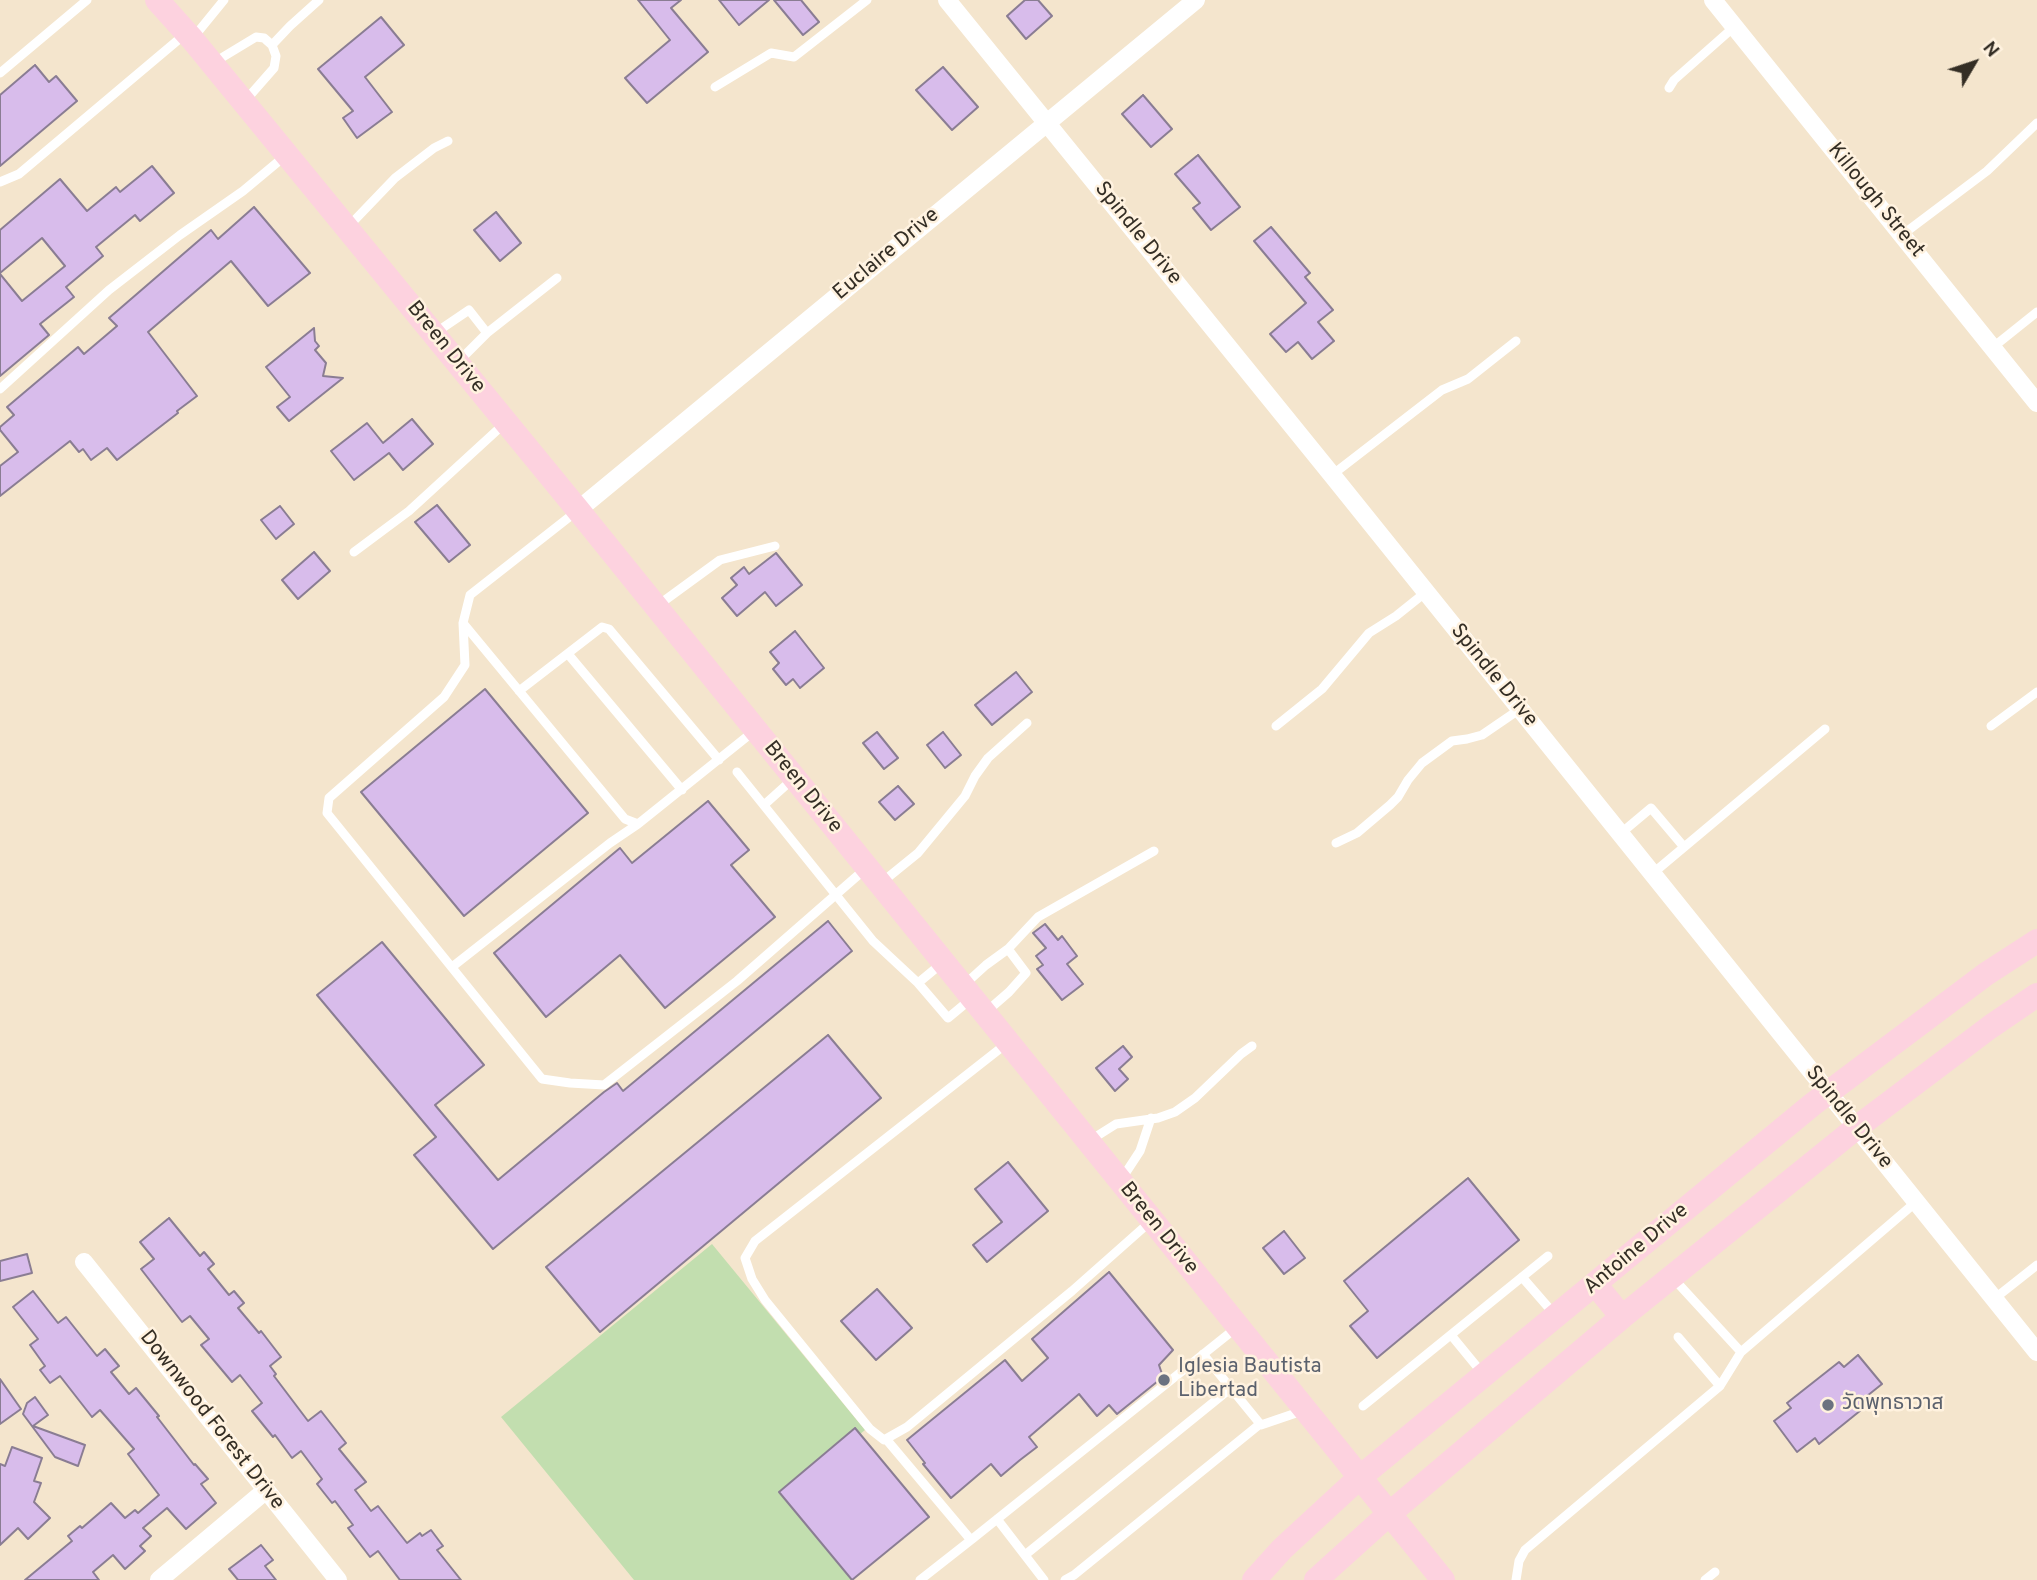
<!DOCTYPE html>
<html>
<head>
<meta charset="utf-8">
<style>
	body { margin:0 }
	#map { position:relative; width:2037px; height:1580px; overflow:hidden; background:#f4e5cd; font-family:Overpass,sans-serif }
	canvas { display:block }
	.north { position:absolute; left:1939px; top:28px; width:70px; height:70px; -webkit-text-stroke:5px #fff2df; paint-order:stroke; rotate:51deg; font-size:19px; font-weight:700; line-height:28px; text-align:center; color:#342e25 }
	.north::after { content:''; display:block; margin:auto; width:24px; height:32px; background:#342e25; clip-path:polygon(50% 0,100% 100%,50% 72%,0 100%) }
</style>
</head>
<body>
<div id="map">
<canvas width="2037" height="1580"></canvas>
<div class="north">N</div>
</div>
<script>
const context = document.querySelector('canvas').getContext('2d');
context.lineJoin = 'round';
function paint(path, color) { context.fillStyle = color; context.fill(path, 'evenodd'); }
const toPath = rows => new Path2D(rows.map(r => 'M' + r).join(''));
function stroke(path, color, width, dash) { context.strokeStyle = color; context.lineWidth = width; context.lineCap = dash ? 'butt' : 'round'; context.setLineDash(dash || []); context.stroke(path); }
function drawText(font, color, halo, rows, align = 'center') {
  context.font = font + ' Overpass,"Noto Sans Thai",sans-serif'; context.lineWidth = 5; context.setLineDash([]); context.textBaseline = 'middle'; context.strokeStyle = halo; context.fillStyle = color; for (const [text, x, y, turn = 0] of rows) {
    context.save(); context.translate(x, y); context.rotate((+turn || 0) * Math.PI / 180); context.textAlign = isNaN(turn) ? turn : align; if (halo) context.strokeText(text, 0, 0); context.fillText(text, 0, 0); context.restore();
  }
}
paint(toPath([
	[712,1244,865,1430,785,1496,854,1580,634,1580,501,1417]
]), '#c2deaf');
const building = toPath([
	[638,0,681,0,671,8,708,52,647,103,625,78,670,40,638,0],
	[719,0,769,0,739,25,719,0],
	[774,0,801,0,819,22,803,35,774,0],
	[1025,0,1038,0,1052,16,1026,39,1007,16,1025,0],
	[381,17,404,45,365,77,392,112,357,138,343,118,353,111,318,69,381,17],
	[35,65,49,82,56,76,77,101,0,166,0,95,35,65],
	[943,67,978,107,952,130,916,90,943,67],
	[1143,95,1172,129,1151,147,1122,114,1143,95],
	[1198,155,1240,207,1211,230,1193,208,1200,203,1175,174,1198,155],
	[152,166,174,193,140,221,135,215,96,247,103,256,66,287,74,297,40,324,49,335,0,376,0,274,22,301,65,266,42,238,0,273,0,230,60,179,87,211,116,187,120,192,152,166],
	[254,207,310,273,268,306,231,261,148,332,197,396,177,411,178,413,117,460,107,448,91,460,83,449,79,452,70,441,0,496,0,466,18,452,0,430,0,427,14,415,7,407,78,347,84,354,117,326,109,318,211,230,218,239,254,207],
	[496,212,521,243,500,261,474,230,496,212],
	[1271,227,1310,273,1305,277,1333,310,1318,322,1334,341,1312,359,1298,342,1286,352,1270,334,1306,303,1254,241,1271,227],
	[314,328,315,341,319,346,315,350,326,363,323,376,343,378,289,421,277,407,290,397,266,367,314,328],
	[412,419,433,444,403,470,389,453,354,480,331,451,367,423,383,443,412,419],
	[437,505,470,545,449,562,415,522,437,505],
	[280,506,294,524,276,539,261,520,280,506],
	[314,552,330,571,298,599,282,580,314,552],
	[776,553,802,585,776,606,765,592,737,616,722,598,737,585,731,578,744,567,749,574,776,553],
	[795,631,824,668,800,688,793,679,786,685,773,669,779,663,770,652,795,631],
	[1016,672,1032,692,992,725,975,705,1016,672],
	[485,689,588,813,464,916,361,792,485,689],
	[877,732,898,758,884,769,863,743,877,732],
	[943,732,961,755,945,768,927,745,943,732],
	[898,786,914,804,895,820,879,802,898,786],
	[708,801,749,850,731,865,775,917,665,1008,620,955,546,1017,494,953,620,848,632,863,708,801],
	[828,921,852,951,493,1249,414,1155,436,1137,317,995,382,942,484,1065,435,1105,498,1180,604,1092,617,1083,623,1091,828,921],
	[1045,924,1058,940,1062,936,1077,956,1067,964,1083,984,1062,1000,1037,969,1043,965,1036,956,1046,948,1033,933,1045,924],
	[828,1035,881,1098,600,1332,546,1267,828,1035],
	[1123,1046,1132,1057,1119,1069,1128,1079,1115,1091,1096,1068,1123,1046],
	[1008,1162,1048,1211,987,1262,973,1245,1002,1222,975,1189,1008,1162],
	[1468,1178,1519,1240,1377,1358,1350,1326,1368,1311,1344,1281,1468,1178],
	[169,1218,200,1256,204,1252,214,1264,208,1269,229,1295,234,1291,244,1303,238,1308,259,1333,261,1331,281,1357,270,1366,276,1374,274,1376,308,1421,321,1411,346,1443,339,1449,366,1482,355,1490,371,1511,378,1506,407,1543,420,1533,422,1536,431,1530,443,1546,437,1550,461,1580,400,1580,378,1551,370,1557,348,1528,353,1525,335,1501,332,1503,317,1484,322,1479,301,1451,292,1458,275,1435,273,1437,252,1411,262,1403,240,1375,232,1382,201,1345,209,1339,190,1316,182,1322,141,1269,154,1259,140,1242,169,1218],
	[1284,1231,1305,1258,1284,1274,1263,1248,1284,1231],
	[27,1254,32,1273,0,1281,0,1261,27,1254],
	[1109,1272,1173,1350,1159,1365,1163,1377,1117,1414,1109,1405,1097,1416,1079,1394,1029,1437,1037,1447,1020,1460,1001,1476,991,1464,951,1498,923,1464,925,1463,907,1440,1005,1360,1022,1381,1048,1358,1032,1339,1109,1272],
	[877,1289,912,1328,876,1360,841,1321,877,1289],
	[33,1291,58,1323,66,1317,97,1356,105,1349,119,1366,111,1372,129,1394,136,1388,159,1416,157,1417,194,1465,195,1464,208,1479,201,1484,216,1503,186,1529,167,1508,143,1528,151,1536,140,1546,145,1551,125,1569,113,1555,93,1572,99,1580,25,1580,72,1541,68,1536,80,1526,82,1528,111,1503,125,1518,135,1510,138,1513,159,1495,128,1454,134,1449,100,1410,92,1417,60,1376,50,1383,40,1370,45,1366,30,1345,38,1339,13,1307,33,1291],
	[1858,1355,1882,1384,1867,1396,1871,1402,1819,1444,1815,1438,1797,1452,1774,1421,1791,1408,1787,1403,1839,1362,1844,1367,1858,1355],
	[0,1379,21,1409,0,1424,0,1379],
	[35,1397,48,1415,33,1426,85,1445,78,1466,55,1457,23,1414,27,1403,35,1397],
	[855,1428,929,1517,852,1580,779,1492,855,1428],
	[12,1447,42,1458,34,1481,41,1483,34,1502,50,1518,28,1539,18,1528,0,1545,0,1464,5,1466,12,1447],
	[261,1545,273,1560,265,1566,276,1580,238,1580,229,1569,261,1545]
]);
paint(building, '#d8bceb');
stroke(building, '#8a7d93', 2);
stroke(toPath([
	[193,38,224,0],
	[272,45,290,26,319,0],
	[213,63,256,37,264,38,272,45,276,56,274,68,245,101],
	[0,73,87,0],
	[715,87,771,53,794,57,867,0],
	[1669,88,1674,80,1734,27],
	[0,182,19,174,184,35],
	[348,227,395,178,434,148,448,141],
	[1902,235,1987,171,2037,123],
	[435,333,469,310,487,333,458,362],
	[487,333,557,278],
	[1992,348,2037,312],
	[0,389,109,290,180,235,243,191,285,156],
	[1332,475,1442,390,1468,379,1516,341],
	[577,511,470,595,463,623,465,665,444,697,329,798,327,813,542,1079,570,1083,604,1085,737,981,864,870],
	[354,552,409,511,505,423],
	[657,606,720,560,775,546],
	[463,623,625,819,638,824,754,731],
	[568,654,682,790],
	[519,691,602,627,609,629,719,760],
	[1276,726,1322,689,1369,633,1396,616,1426,592],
	[1991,726,2037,692],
	[737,772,873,941,918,983,948,1018,972,998],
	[764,805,794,778],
	[1620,834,1651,808,1684,847],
	[1336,843,1357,833,1390,805,1398,797,1408,780,1422,763,1452,741,1467,739,1482,735,1520,709],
	[1652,874,1825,729],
	[881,883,918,853,965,796,975,776,988,758,1027,723],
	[1008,949,1038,917,1154,851],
	[452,967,610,843,638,824],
	[918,983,941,964],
	[964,985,986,965,1008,949,1026,973,1009,992,986,1012],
	[1006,1044,755,1241,745,1258,752,1279,765,1300,870,1429,884,1440,907,1427,1072,1291,1151,1221],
	[1089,1141,1116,1124,1158,1118,1175,1112,1195,1098,1241,1054,1252,1046],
	[1121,1180,1140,1151,1151,1118],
	[1522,1277,1555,1315],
	[1673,1278,1741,1352,1916,1202],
	[1994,1299,2037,1265],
	[1451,1335,1483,1374],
	[1203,1354,1261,1425,1302,1411],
	[1720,1386,1741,1352],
	[1363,1406,1548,1256],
	[886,1439,971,1540,920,1580],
	[997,1519,1044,1580],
	[971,1540,1236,1328],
	[1025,1555,1231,1388],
	[1065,1580,1074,1575,1260,1424],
	[1516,1580,1519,1561,1525,1550,1720,1386,1678,1337],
	[1705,1580,1715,1572]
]), '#fff', 9);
stroke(toPath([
	[947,0,1332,475,2037,1352],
	[1713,0,2037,403],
	[578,510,1196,0],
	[84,1262,338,1580],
	[159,1580,265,1491]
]), '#fff', 18);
stroke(toPath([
	[157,0,192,39,578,510,1443,1580],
	[1595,1284,1622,1317],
	[1254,1580,1282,1549,1359,1478,1813,1104,1986,974,2037,941],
	[1316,1580,1389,1514,1622,1317,1856,1128,1990,1027,2037,995]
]), '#fdd2df', 24);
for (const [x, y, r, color] of [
	[1164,1380,7,"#6b7280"],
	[1828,1405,7,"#6b7280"]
]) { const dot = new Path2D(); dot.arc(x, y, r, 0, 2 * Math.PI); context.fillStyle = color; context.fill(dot); stroke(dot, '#fff2df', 2.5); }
drawText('21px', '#342e25', '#fff2df', [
	["Killough Street",1875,201,51],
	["Spindle Drive",1137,234,51],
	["Euclaire Drive",887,255,-40],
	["Breen Drive",445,348,51],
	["Spindle Drive",1493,676,51],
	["Breen Drive",802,788,51],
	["Spindle Drive",1848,1118,51],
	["Breen Drive",1158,1229,51],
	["Antoine Drive",1637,1250,-40],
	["Downwood Forest Drive",211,1421,52]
]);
drawText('21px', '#5b616d', '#fff2df', [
	["Iglesia Bautista",1178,1368],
	["Libertad",1178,1392],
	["วัดพุทธาวาส",1842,1405]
], 'left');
</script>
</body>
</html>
